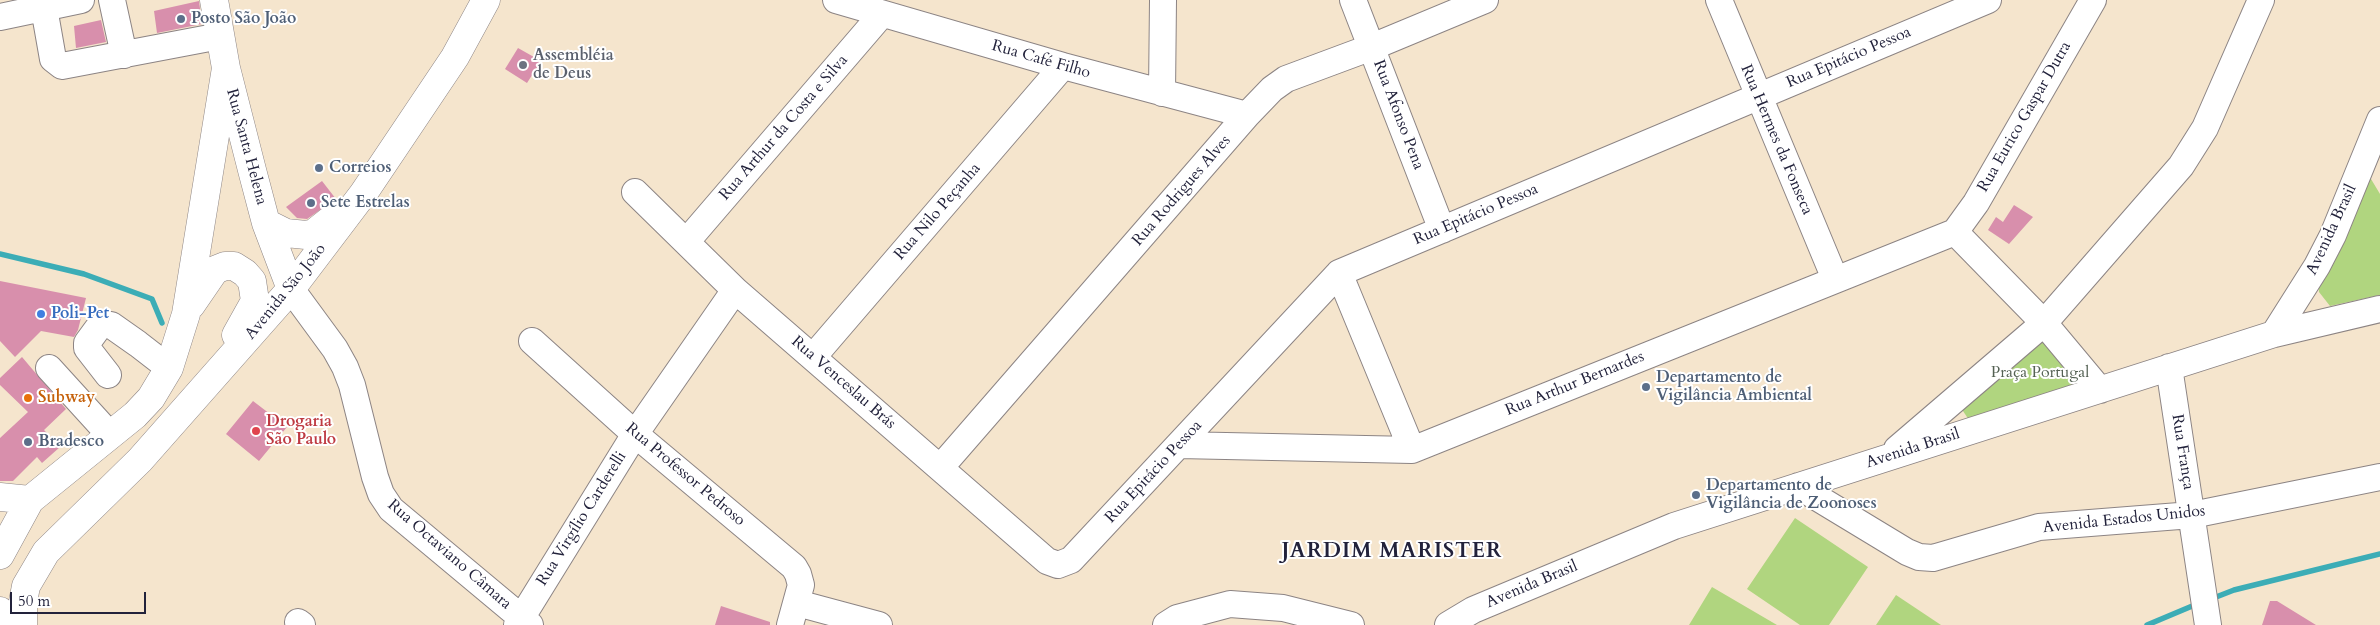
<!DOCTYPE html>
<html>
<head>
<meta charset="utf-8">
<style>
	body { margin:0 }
	#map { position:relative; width:2380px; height:625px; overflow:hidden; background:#f5e5cd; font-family:Cardo,serif }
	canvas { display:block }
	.scale { position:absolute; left:10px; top:592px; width:136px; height:22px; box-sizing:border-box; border:2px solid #22223b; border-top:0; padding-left:6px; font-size:15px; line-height:18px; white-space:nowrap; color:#22223b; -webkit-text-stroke:4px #fff; paint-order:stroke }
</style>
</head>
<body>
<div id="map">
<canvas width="2380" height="625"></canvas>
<div class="scale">50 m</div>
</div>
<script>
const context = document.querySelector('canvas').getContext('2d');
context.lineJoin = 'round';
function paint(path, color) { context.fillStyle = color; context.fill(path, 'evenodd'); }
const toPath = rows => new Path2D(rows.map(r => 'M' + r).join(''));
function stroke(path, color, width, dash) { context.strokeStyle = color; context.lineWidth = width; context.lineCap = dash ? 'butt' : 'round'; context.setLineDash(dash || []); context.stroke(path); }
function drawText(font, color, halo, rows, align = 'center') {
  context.font = font + ' Cardo,serif'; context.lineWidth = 4; context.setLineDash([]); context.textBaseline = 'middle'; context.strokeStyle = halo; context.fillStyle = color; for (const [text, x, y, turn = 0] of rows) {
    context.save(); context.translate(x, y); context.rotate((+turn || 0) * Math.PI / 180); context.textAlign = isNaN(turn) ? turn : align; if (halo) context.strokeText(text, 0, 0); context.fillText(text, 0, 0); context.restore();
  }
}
paint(toPath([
	[2368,174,2380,194,2380,295,2330,306,2319,292,2318,276],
	[2043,340,2085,383,1969,420,1961,408],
	[1795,518,1868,567,1829,625,1800,625,1747,589],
	[1712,587,1777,625,1689,625],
	[1896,595,1941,625,1876,625]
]), '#b0d57f');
stroke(toPath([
	[0,254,84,274,152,299,162,323],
	[2211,599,2234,590,2380,554],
	[2147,625,2197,604]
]), '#3cadb6', 5.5);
paint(toPath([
	[199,1,202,24,157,33,154,11],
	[101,20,106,42,76,48,74,26],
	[518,48,541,61,527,83,505,69],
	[322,181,336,199,307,219,297,218,286,207],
	[2014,205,2033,217,2009,244,1988,230,1996,217,2003,222],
	[0,281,86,298,78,330,74,337,41,331,15,357,0,341],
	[22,357,66,409,44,430,60,447,42,463,37,457,13,481,0,481,0,438,28,412,0,385,0,378],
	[253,401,287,427,259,461,226,434],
	[2270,601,2277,601,2316,625,2262,625],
	[721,606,770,622,770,625,715,625]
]), '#d88fac');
const minor = toPath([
	[112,0,124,55],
	[836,0,1063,66,1247,115],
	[1353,0,1442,230],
	[1719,0,1835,279],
	[44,8,53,59,62,66,220,36],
	[0,17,81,0],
	[1162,93,1163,0],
	[635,192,735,290,1047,561,1058,565,1071,560,1339,273,1988,0],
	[1955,232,1976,203,2093,0],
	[1955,232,2044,323,2100,390],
	[687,241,882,14],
	[1339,273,1412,450],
	[291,289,335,349,345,367,352,385,375,477,381,494,391,509,530,625],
	[2274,334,2317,266,2333,235,2380,120],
	[532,341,635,434,794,567,798,574,801,585,790,625],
	[813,357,1063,66],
	[2169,367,2208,625],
	[49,368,110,435],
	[108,375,87,348,87,343,98,328,104,324,111,325,138,344,169,368],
	[1179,445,1412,450,1955,232],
	[1897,449,2044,323,2181,166,2205,128,2261,0],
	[940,468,1247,115,1272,89,1286,79,1372,47,1485,0],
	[1798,486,1907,552,1919,557,1933,558,2039,527,2192,515,2380,477],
	[797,603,879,625],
	[298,622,302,625],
	[517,625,635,434,735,290],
	[1166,625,1177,618,1230,604,1283,608,1351,625],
	[1448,625,1473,610,1674,526,2274,334,2380,309]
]);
const major = toPath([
	[214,0,226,68,252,170,266,223,291,289],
	[266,223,286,233,306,235,314,233,338,214],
	[191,305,215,270,225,266,234,266,245,273,252,281,255,301,236,335],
	[0,497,30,500],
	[0,555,30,500,135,415,151,398,169,368,186,314,226,68],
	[0,611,1,625],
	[23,625,23,602,26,586,46,552,140,460,291,289,363,194,455,57,486,0]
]);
stroke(minor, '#8c8484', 28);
stroke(major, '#8c8484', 29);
stroke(minor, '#fff', 26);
stroke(major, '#fff', 28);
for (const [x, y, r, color] of [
	[181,19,5,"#5c6f8a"],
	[523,65,5,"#6b7280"],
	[319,168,5,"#5c6f8a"],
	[311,203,5,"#5c6f8a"],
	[41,314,5,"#3f7fe0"],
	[1646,387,5,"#5c6f8a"],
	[28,398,5,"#e8710a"],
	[256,431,5,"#e0444e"],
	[28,442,5,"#5c6f8a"],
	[1696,495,5,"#5c6f8a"]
]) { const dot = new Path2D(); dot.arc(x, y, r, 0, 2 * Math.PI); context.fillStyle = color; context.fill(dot); stroke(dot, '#fff', 2); }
drawText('bold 16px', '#4e5e75', '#fff', [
	["Posto São João",191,19],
	["Correios",329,168],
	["Sete Estrelas",321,203],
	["Departamento de",1656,378],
	["Vigilância Ambiental",1656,396],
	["Bradesco",38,442],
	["Departamento de",1706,486],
	["Vigilância de Zoonoses",1706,504]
], 'left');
drawText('bold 16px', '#5b616d', '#fff', [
	["Assembléia",533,56],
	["de Deus",533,74]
], 'left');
drawText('16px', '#22223b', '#fff', [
	["Rua Epitácio Pessoa",1849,58,-23],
	["Rua Café Filho",1041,60,16],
	["Rua Afonso Pena",1398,115,69],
	["Rua Eurico Gaspar Dutra",2025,117,-60],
	["Rua Arthur da Costa e Silva",784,128,-49],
	["Rua Hermes da Fonseca",1776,140,67],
	["Rua Santa Helena",246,147,75],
	["Rua Rodrigues Alves",1182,191,-49],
	["Rua Nilo Peçanha",938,212,-49],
	["Rua Epitácio Pessoa",1476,215,-23],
	["Avenida Brasil",2332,230,-65],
	["Avenida São João",286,292,-51],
	["Rua Venceslau Brás",843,383,41],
	["Rua Arthur Bernardes",1575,384,-22],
	["Avenida Brasil",1913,449,-18],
	["Rua França",2182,452,81],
	["Rua Epitácio Pessoa",1154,472,-47],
	["Rua Professor Pedroso",685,475,40],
	["Rua Virgílio Carderelli",582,519,-58],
	["Avenida Estados Unidos",2124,520,-6],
	["Rua Octaviano Câmara",449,555,41],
	["Avenida Brasil",1532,585,-23]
]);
drawText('bold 16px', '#366cbe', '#fff', [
	["Poli-Pet",51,314]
], 'left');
drawText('16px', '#546153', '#fff', [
	["Praça Portugal",2040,373]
]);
drawText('bold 16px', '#c56008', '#fff', [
	["Subway",38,398]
], 'left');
drawText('bold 16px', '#be3a42', '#fff', [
	["Drogaria",266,422],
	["São Paulo",266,440]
], 'left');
context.letterSpacing = '1px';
drawText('bold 21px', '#22223b', '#fff', [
	["JARDIM MARISTER",1392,552]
]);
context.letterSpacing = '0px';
</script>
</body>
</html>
